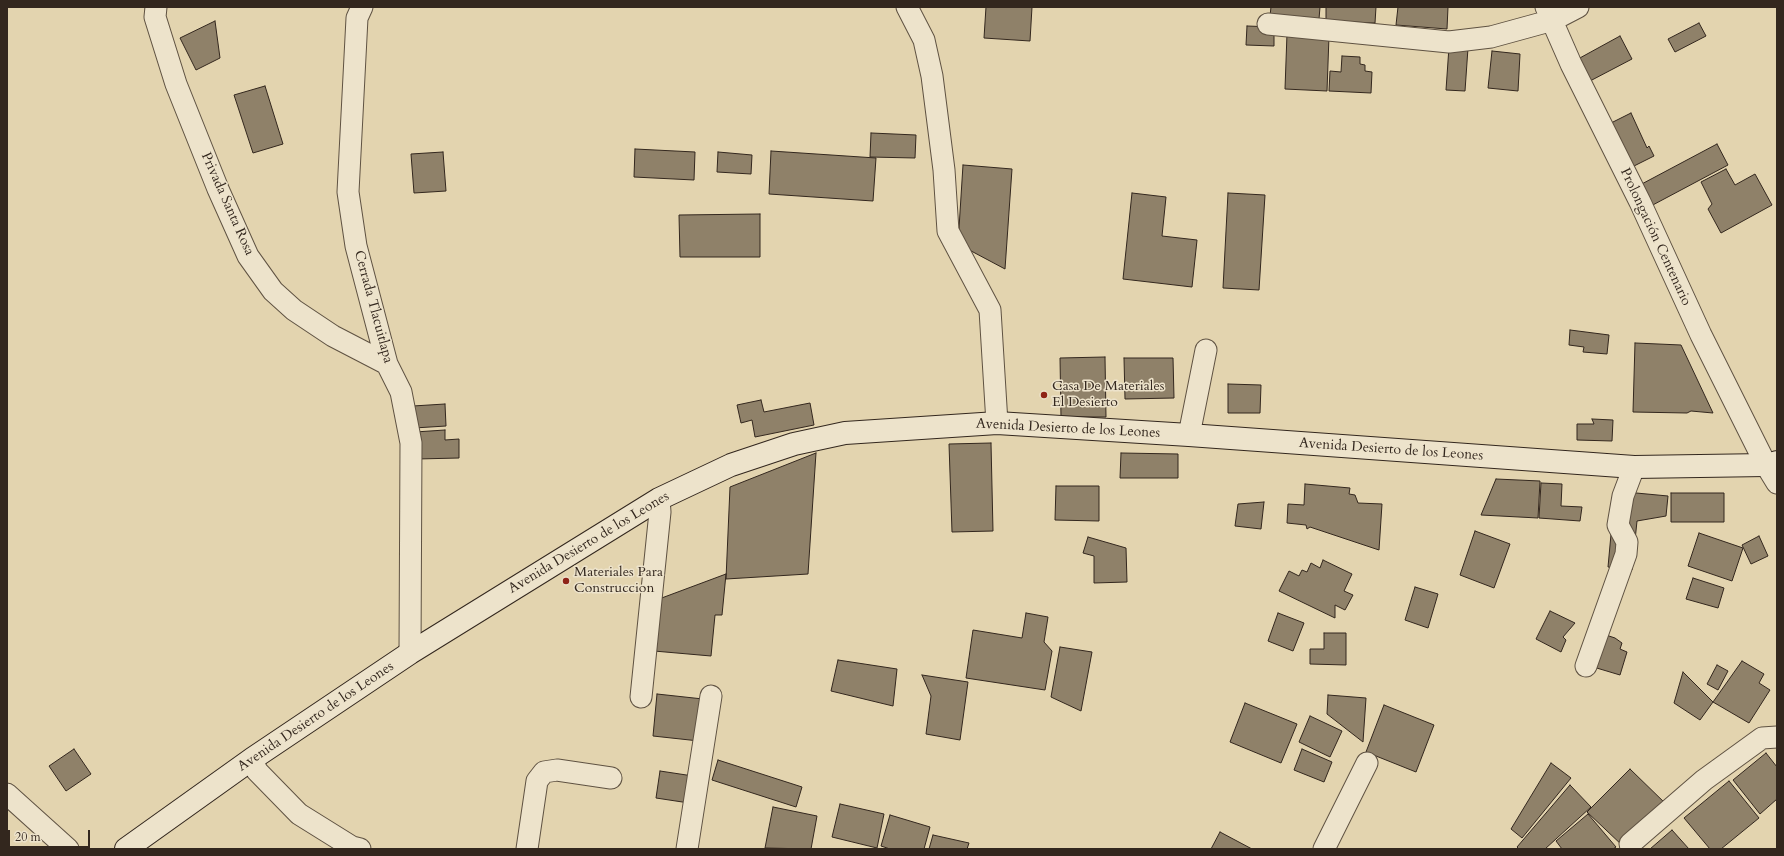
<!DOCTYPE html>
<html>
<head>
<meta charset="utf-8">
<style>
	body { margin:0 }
	#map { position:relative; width:1784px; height:856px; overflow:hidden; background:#e3d4af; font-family:Cardo,serif }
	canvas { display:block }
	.frame { position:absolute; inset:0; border:8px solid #33271e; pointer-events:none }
	.scale { position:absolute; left:8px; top:830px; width:82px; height:18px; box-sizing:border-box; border:2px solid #33271e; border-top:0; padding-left:5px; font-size:12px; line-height:14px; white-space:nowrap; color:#33271e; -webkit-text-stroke:3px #ede3cb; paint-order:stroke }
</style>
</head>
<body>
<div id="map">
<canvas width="1784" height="856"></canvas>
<div class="frame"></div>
<div class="scale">20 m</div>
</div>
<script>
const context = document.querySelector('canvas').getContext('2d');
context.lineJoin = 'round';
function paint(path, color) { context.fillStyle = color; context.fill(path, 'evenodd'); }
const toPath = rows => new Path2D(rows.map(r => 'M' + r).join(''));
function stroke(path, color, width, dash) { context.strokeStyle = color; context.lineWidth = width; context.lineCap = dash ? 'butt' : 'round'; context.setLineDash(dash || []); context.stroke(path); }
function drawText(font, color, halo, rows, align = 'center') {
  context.font = font + ' Cardo,serif'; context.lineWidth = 3; context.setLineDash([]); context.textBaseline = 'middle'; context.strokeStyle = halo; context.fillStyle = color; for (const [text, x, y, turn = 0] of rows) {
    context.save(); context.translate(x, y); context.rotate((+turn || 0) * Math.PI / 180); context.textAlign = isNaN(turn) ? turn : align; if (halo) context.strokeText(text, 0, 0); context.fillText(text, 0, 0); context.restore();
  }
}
const building = toPath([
	[986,7,1032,7,1030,41,984,38,986,7],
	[1271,7,1320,7,1319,19,1270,16,1271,7],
	[1326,7,1376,7,1375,23,1326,21,1326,7],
	[1398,7,1448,7,1447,29,1396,25,1398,7],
	[215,21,220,58,196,70,180,38,215,21],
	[1699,23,1706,36,1675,52,1668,39,1699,23],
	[1247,26,1274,27,1274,46,1246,45,1247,26],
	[1287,34,1329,36,1327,91,1285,89,1287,34],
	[1620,36,1632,59,1590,81,1578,59,1620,36],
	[1449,47,1468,48,1465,91,1446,90,1449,47],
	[1492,51,1520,54,1518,91,1488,88,1492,51],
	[1342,56,1360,57,1360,64,1365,65,1365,71,1372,72,1371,93,1329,91,1330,71,1341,72,1342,56],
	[265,86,283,144,253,153,234,95,265,86],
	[1631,113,1647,148,1649,146,1654,156,1632,167,1611,123,1631,113],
	[871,133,916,135,915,158,870,157,871,133],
	[1717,144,1728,165,1649,207,1638,186,1717,144],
	[635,149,695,152,694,180,634,177,635,149],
	[771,151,876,158,873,201,769,194,771,151],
	[443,152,446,191,414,193,411,154,443,152],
	[718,152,752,155,751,174,717,172,718,152],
	[963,165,1012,169,1005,269,958,244,963,165],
	[1726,169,1735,185,1755,174,1772,205,1721,233,1708,209,1712,204,1701,182,1726,169],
	[1132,193,1166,197,1162,236,1197,240,1192,287,1123,279,1132,193],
	[1228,193,1265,195,1259,290,1223,288,1228,193],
	[760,214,760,257,680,257,679,215,760,214],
	[1570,330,1609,335,1607,354,1583,352,1584,347,1569,345,1570,330],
	[1635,343,1681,345,1713,413,1691,411,1687,413,1633,412,1635,343],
	[1105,357,1106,417,1061,417,1060,358,1105,357],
	[1124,358,1173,358,1174,398,1125,399,1124,358],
	[1228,384,1261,385,1260,413,1228,413,1228,384],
	[761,400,764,412,810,403,814,425,755,437,752,420,741,423,737,405,761,400],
	[445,404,446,426,414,428,413,406,445,404],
	[1592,419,1613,420,1612,441,1577,440,1577,424,1594,424,1592,419],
	[445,430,445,440,459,439,459,458,417,459,415,432,445,430],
	[991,443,993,531,952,532,949,444,991,443],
	[816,453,808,574,726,579,730,487,816,453],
	[1121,453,1178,454,1178,478,1120,478,1121,453],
	[1496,479,1540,481,1538,518,1481,515,1496,479],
	[1541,483,1562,484,1561,506,1582,507,1580,521,1539,518,1541,483],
	[1305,484,1350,488,1349,494,1355,495,1358,503,1382,504,1379,550,1310,527,1307,529,1306,525,1287,523,1288,504,1304,505,1305,484],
	[1056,486,1099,486,1099,521,1055,520,1056,486],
	[1615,491,1668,496,1666,516,1637,521,1632,570,1608,567,1615,491],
	[1671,493,1724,493,1724,522,1671,522,1671,493],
	[1264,502,1261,529,1235,526,1238,504,1264,502],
	[1475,531,1510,544,1494,588,1460,575,1475,531],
	[1699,533,1743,548,1732,581,1688,566,1699,533],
	[1759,536,1768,556,1751,564,1742,545,1759,536],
	[1088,537,1126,548,1127,582,1094,583,1094,556,1083,553,1088,537],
	[1323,560,1352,574,1344,591,1353,595,1345,610,1335,605,1335,618,1279,591,1289,571,1299,576,1302,570,1307,572,1311,563,1320,568,1323,560],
	[726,574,722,615,715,615,711,656,654,651,659,599,726,574],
	[1693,578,1724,588,1718,608,1686,599,1693,578],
	[1415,587,1438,594,1428,628,1405,620,1415,587],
	[1550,611,1575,623,1563,637,1566,640,1561,652,1536,639,1550,611],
	[1026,613,1048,617,1044,642,1052,651,1045,690,966,678,973,630,1022,638,1026,613],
	[1278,613,1304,623,1293,651,1268,641,1278,613],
	[1324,633,1346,633,1346,665,1310,664,1310,649,1324,649,1324,633],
	[1606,635,1615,638,1622,643,1620,649,1627,652,1620,675,1590,666,1606,635],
	[1060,647,1092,652,1081,711,1051,697,1060,647],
	[838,660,897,669,893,706,831,691,838,660],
	[1742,661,1764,674,1759,683,1770,690,1749,723,1713,702,1742,661],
	[1717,665,1728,671,1718,690,1707,684,1717,665],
	[1683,672,1713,702,1700,720,1674,703,1683,672],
	[922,675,968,682,960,740,926,734,931,696,922,675],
	[657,694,703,699,699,741,653,736,657,694],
	[1328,695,1366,698,1363,742,1327,714,1328,695],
	[1245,703,1297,724,1281,763,1230,742,1245,703],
	[1384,705,1434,725,1416,772,1366,752,1384,705],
	[1310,716,1342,731,1330,757,1299,742,1310,716],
	[74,749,91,774,66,791,49,766,74,749],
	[1302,749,1332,762,1324,782,1294,770,1302,749],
	[1766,753,1777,767,1777,799,1760,814,1733,780,1766,753],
	[718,760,802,787,796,807,712,780,718,760],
	[1551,763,1571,778,1522,838,1511,829,1551,763],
	[1630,769,1667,805,1624,847,1587,812,1630,769],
	[660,771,693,776,689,803,656,798,660,771],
	[1729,781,1759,818,1721,849,1710,849,1684,818,1729,781],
	[1570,785,1591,807,1545,849,1519,849,1517,847,1570,785],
	[840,804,884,814,877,848,832,837,840,804],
	[773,807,817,816,811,849,765,848,773,807],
	[1588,814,1616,847,1613,849,1562,849,1556,841,1588,814],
	[890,815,930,827,924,849,890,849,881,846,890,815],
	[1672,830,1689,849,1650,849,1672,830],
	[1220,832,1252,849,1211,849,1220,832],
	[933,835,969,843,967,849,929,849,933,835]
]);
paint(building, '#8f8169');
stroke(building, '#33271e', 1);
const street = toPath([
	[156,7,155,17,176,84,218,189,248,256,273,291,294,310,333,336,387,364],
	[362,7,357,18,348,192,356,246,387,364,401,392,411,443,410,653],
	[907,7,924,40,932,76,944,170,948,231,990,310,997,423],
	[1546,7,1571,64,1640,202,1701,335,1766,465,1777,483],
	[1268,24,1449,42,1491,37,1553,20,1578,7],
	[1189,435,1206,350],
	[1586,666,1626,554,1627,542,1618,525,1623,496,1634,467],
	[641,697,660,512,659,499],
	[252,759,257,771,299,814,352,847,360,849],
	[7,794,68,849],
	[1630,844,1704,780,1762,738,1777,737],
	[527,849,537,781,544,772,557,770,611,778],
	[687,849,711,696],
	[1324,849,1367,763]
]);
const secondary = toPath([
	[126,849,252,759,410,653,659,499,731,465,794,444,845,433,997,423,1189,435,1634,467,1766,465,1777,462]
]);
stroke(street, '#5f5242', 23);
stroke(secondary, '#33271e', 24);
stroke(street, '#ede3cb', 21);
stroke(secondary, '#ede3cb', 22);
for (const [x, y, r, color] of [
	[1044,395,4,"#8f2418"],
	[566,581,4,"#8f2418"]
]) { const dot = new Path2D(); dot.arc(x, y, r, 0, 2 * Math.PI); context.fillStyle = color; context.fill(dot); stroke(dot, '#ede3cb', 1.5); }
drawText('14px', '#33271e', '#ede3cb', [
	["Privada Santa Rosa",227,204,66],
	["Prolongación Centenario",1655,237,65],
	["Cerrada Tlacuitlapa",373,307,75],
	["Avenida Desierto de los Leones",1068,429,3],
	["Avenida Desierto de los Leones",1391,450,4],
	["Avenida Desierto de los Leones",589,543,-31],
	["Avenida Desierto de los Leones",316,717,-34]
]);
drawText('14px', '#33271e', '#ede3cb', [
	["Casa De Materiales",1052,387],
	["El Desierto",1052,403],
	["Materiales Para",574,573],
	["Construccion",574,589]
], 'left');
</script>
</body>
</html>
